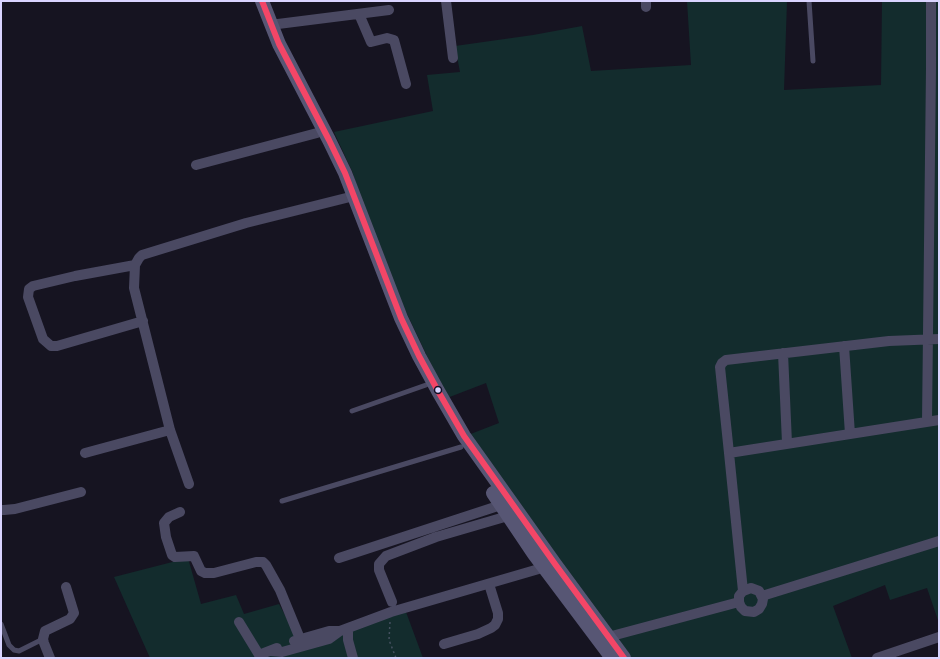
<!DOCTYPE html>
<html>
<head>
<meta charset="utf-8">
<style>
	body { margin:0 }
	#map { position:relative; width:940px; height:659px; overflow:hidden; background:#161421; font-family:"Roboto Condensed",sans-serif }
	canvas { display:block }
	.frame { position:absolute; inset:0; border:2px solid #d9d4ff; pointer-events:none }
</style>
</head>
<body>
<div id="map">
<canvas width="940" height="659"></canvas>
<div class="frame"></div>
</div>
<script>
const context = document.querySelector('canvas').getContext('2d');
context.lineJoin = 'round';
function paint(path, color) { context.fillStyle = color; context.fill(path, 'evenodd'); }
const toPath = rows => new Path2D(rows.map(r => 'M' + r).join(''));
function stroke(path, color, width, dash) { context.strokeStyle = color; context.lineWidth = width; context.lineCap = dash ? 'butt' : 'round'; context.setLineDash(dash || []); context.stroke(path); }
paint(toPath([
	[687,1,787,1,784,90,881,85,882,1,939,1,939,623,927,588,890,600,885,585,833,606,852,658,630,658,468,435,499,423,486,383,447,398,380,257,352,171,334,132,433,111,427,75,460,72,455,46,533,35,582,26,591,71,691,65],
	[188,558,201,604,236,595,244,614,279,604,292,628,304,638,406,612,423,658,150,658,114,577]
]), '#132c2d');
stroke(toPath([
	[390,622,389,640,396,658]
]), '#44505f', 1.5, [2, 3]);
stroke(toPath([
	[809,1,813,61],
	[352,411,426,385],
	[282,501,461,447],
	[1,624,9,645,14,650,19,651,43,639]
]), '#4a4962', 5);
stroke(toPath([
	[446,1,453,58],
	[646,1,646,7],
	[359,14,371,42,387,38,394,40,406,84],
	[270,25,389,10],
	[196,165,317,133],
	[135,265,75,276,33,286,29,289,28,297,43,339,51,346,57,346,143,321],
	[844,346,850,434],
	[783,353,787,443],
	[927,421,931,68,931,1],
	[85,453,170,430],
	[729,453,720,367,722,363,726,360,889,341,939,339],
	[189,484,170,430,134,288,135,265,139,258,142,255,246,223,354,196],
	[1,510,4,510,15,509,81,492],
	[180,512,169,517,164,523,166,537,172,555,175,557,194,556,201,571,205,573,214,573,256,562,263,562,266,565,280,590,303,646],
	[339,558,501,505],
	[743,591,751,588,759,591,763,599,762,604,759,609,754,612,745,611,741,607,739,602,739,596,743,591,729,453,939,420],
	[762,596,939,541],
	[392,602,379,570,379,564,386,556,436,537,508,516],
	[239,622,261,658],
	[348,628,348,640,353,658],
	[608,637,739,602],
	[294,641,329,631,340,631],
	[444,644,478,634,491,628,495,625,498,619,498,613,489,584],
	[271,651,282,652,329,639,340,631,391,612,549,566],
	[259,655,277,648],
	[50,658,44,643,43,639,45,631,70,619,74,613,66,587],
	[877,658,939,637]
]), '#4a4962', 10);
stroke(toPath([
	[262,1,279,44,329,140,345,173,401,318,419,356,438,391,464,436,479,457,555,564,624,658],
	[493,493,534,554,612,658]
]), '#575674', 14);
stroke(toPath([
	[262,1,279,44,329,140,345,173,401,318,419,356,438,391,464,436,479,457,555,564,624,658]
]), '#f34667', 6);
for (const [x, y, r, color] of [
	[438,390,3.5,"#d9d4ff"]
]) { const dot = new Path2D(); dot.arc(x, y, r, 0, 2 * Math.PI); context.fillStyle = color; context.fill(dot); stroke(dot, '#130f26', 1.5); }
</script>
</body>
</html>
